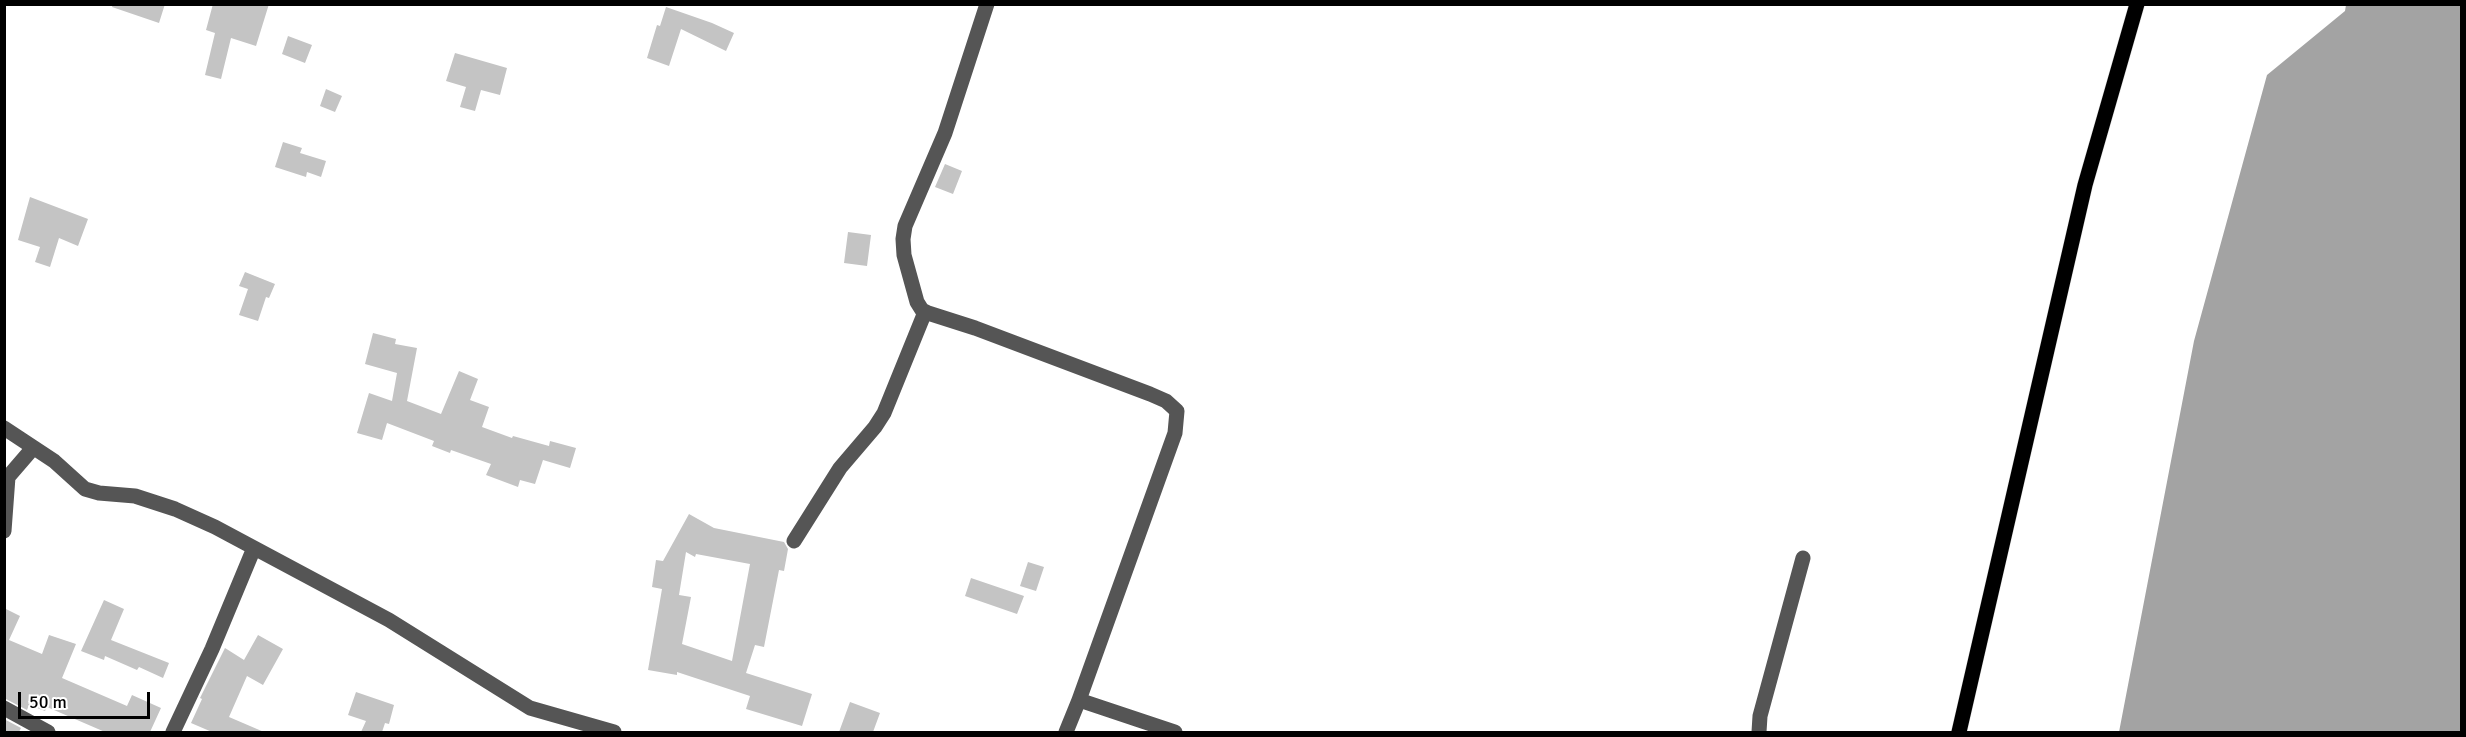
<!DOCTYPE html>
<html>
<head>
<meta charset="utf-8">
<style>
	body { margin:0 }
	#map { position:relative; width:2466px; height:737px; overflow:hidden; background:#fff; font-family:Signika,sans-serif }
	canvas { display:block }
	.frame { position:absolute; inset:0; border:6px solid #000; pointer-events:none }
	.scale { position:absolute; left:18px; top:692px; width:132px; height:27px; box-sizing:border-box; border:3px solid #000; border-top:0; padding-left:8px; font-size:18px; line-height:21px; white-space:nowrap; color:#000; -webkit-text-stroke:4px #fff; paint-order:stroke }
</style>
</head>
<body>
<div id="map">
<canvas width="2466" height="737"></canvas>
<div class="frame"></div>
<div class="scale">50 m</div>
</div>
<script>
const context = document.querySelector('canvas').getContext('2d');
context.lineJoin = 'round';
function paint(path, color) { context.fillStyle = color; context.fill(path, 'evenodd'); }
const toPath = rows => new Path2D(rows.map(r => 'M' + r).join(''));
function stroke(path, color, width, dash) { context.strokeStyle = color; context.lineWidth = width; context.lineCap = dash ? 'butt' : 'round'; context.setLineDash(dash || []); context.stroke(path); }
paint(toPath([
	[2346,5,2461,5,2461,732,2119,732,2194,341,2267,75,2345,11]
]), '#a3a3a3');
paint(toPath([
	[113,4,165,4,159,23,112,7],
	[213,4,269,4,256,46,231,38,221,79,205,75,215,33,206,30],
	[666,7,712,23,734,33,726,51,681,29,669,66,647,58,657,25,660,26],
	[288,36,312,45,305,63,282,54],
	[455,53,507,68,500,95,481,90,475,111,460,107,466,87,446,81],
	[326,89,342,96,335,112,320,106],
	[283,142,302,148,300,153,326,161,321,177,307,172,306,177,275,167],
	[945,164,962,171,953,194,935,187],
	[30,197,88,219,78,246,59,238,50,267,35,262,40,247,18,240],
	[848,232,871,235,867,266,844,263],
	[245,272,275,284,269,298,266,297,258,321,239,315,248,289,239,286],
	[373,333,396,339,395,344,417,348,407,401,441,414,459,371,478,379,470,400,489,407,482,427,512,438,513,436,549,446,550,441,576,448,570,468,543,460,535,484,520,480,518,487,486,475,491,464,451,450,450,453,432,446,434,441,387,423,382,440,357,433,369,393,392,401,397,373,365,364],
	[689,514,714,528,784,542,788,549,784,571,779,570,764,647,755,645,746,673,812,694,802,726,746,709,750,696,677,672,677,675,648,670,662,589,652,587,656,560,663,561],
	[686,552,695,557,696,554,750,564,732,661,682,644,691,597,679,595],
	[1028,562,1044,567,1036,591,1020,586],
	[971,578,1024,596,1017,614,965,596],
	[104,600,124,609,111,640,169,663,163,678,139,667,137,670,105,656,104,660,81,651],
	[4,608,20,616,9,640,42,654,49,635,76,644,62,678,127,706,132,695,161,708,150,732,105,732,47,707,45,711,29,705,27,710,4,698],
	[258,635,283,649,263,685,247,676,229,717,264,732,212,732,191,723,202,699,200,698,225,648,244,660],
	[356,692,394,705,389,724,385,723,382,732,361,732,366,721,348,715],
	[850,702,880,713,873,732,839,732],
	[4,719,21,728,19,732,4,732]
]), '#c4c4c4');
const major = toPath([
	[1959,732,2085,185,2137,4]
]);
stroke(major, '#dbdbdb', 16);
stroke(toPath([
	[987,4,945,133,905,226,903,239,904,255,917,302,922,310,928,313,975,328,1150,394,1166,401,1177,411,1175,433,1079,700],
	[4,428,54,461,85,489,99,493,135,496,175,509,215,527,389,620,530,708,614,732],
	[4,531,8,477,33,448],
	[794,541,840,468,875,427,884,413,925,312],
	[4,708,48,732],
	[173,732,212,649,254,548],
	[1066,732,1079,700,1175,732],
	[1759,732,1760,716,1803,558]
]), '#555', 15);
stroke(major, '#000', 15);
</script>
</body>
</html>
